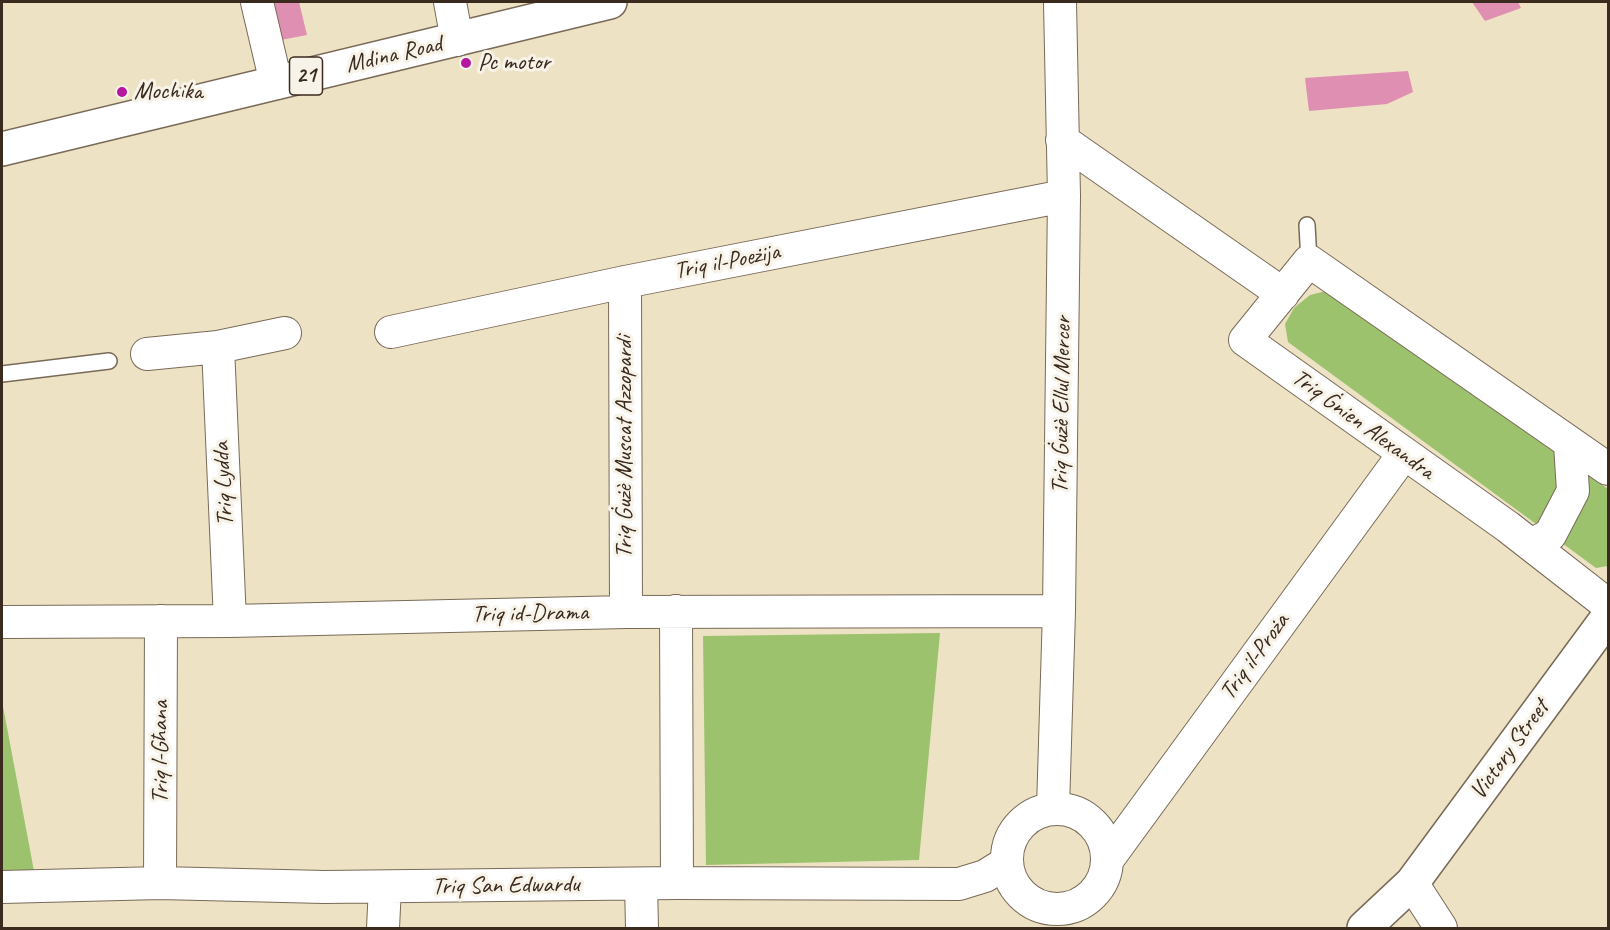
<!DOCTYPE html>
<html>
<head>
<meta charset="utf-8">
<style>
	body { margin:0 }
	#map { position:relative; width:1610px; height:930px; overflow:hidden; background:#ede2c4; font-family:Caveat,sans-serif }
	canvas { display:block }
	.frame { position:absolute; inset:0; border:3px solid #3b2a1e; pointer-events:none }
</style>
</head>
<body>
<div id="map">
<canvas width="1610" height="930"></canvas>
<div class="frame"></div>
</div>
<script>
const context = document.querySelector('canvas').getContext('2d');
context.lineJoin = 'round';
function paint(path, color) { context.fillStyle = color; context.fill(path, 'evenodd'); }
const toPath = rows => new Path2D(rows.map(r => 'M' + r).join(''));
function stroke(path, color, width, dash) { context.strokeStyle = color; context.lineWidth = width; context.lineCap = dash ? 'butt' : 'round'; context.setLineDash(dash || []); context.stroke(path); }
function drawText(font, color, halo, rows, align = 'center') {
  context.font = font + ' Caveat,sans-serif'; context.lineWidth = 6; context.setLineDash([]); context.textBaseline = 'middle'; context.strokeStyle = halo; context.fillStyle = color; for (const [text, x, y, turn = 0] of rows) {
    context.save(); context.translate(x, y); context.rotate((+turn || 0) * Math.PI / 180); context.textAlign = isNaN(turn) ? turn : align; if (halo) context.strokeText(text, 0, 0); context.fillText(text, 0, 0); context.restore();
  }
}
paint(toPath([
	[1326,291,1608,489,1608,566,1596,568,1288,342,1285,324,1294,308,1310,295],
	[940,633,919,860,706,865,703,636],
	[2,701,34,871,2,870]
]), '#9cc26d');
paint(toPath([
	[273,2,299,2,307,35,281,40],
	[1472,2,1518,2,1521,8,1485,21],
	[1408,71,1413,92,1387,104,1309,111,1305,78]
]), '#df8fb1');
const service = toPath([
	[1307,225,1309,261],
	[2,374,109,361]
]);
const minor = toPath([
	[257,2,276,83],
	[450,2,457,40],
	[1062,140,1283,294],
	[625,282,626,612],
	[391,332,625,282,1064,196],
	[218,347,230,621],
	[147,354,218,347,285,333],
	[1608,469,1309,261,1245,340,1508,527,1608,605],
	[1531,545,1550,535,1573,491,1570,444],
	[676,611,677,883],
	[2,622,230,621,626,612,1059,611],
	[1053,808,1059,611,1064,196,1060,2],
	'1007 859a50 50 0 1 1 100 0a50 50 0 1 1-100 0Z',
	[1108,859,1403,455],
	[160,883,161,621],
	[1412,883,1441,928],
	[641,884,642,928],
	[2,887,160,883,324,887,677,883,959,884,985,876,1006,863],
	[383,928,385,887]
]);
const tertiary = toPath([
	[1364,928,1412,883,1608,617]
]);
const trunk = toPath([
	[2,149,610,2]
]);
stroke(service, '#796a58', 18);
stroke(minor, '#796a58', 34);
stroke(tertiary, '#796a58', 36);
stroke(trunk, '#796a58', 36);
stroke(service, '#fff', 15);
stroke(minor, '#fff', 32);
stroke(tertiary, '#fff', 33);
stroke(trunk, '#fff', 33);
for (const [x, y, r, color] of [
	[466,63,6,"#b5179e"],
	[122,92,6,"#b5179e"]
]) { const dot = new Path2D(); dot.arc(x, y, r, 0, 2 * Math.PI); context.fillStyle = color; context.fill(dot); stroke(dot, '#f7f3e8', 2); }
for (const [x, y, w] of [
	[306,76,33]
]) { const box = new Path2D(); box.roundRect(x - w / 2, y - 19, w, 38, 4.5); context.fillStyle = '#f7f3e8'; context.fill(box); stroke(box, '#3b2a1e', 1.5); }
drawText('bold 22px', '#3b2a1e', null, [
	["21",306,76]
]);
drawText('24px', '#3b2a1e', '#f7f3e8', [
	["Mdina Road",394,55,-13],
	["Triq il-Poeżija",727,262,-11],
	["Triq Ġużè Ellul Mercer",1062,405,-89],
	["Triq Ġnien Alexandra",1363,425,36],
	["Triq Ġużè Muscat Azzopardi",625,447,-90],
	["Triq Lydda",224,484,-93],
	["Triq id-Drama",530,614,-1],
	["Triq il-Proża",1255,657,-54],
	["Victory Street",1510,750,-54],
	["Triq l-Għana",161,752,-90],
	["Triq San Edwardu",506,886,-1]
]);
drawText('24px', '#3b2a1e', '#f7f3e8', [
	["Pc motor",478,63],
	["Mochika",134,92]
], 'left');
</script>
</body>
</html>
